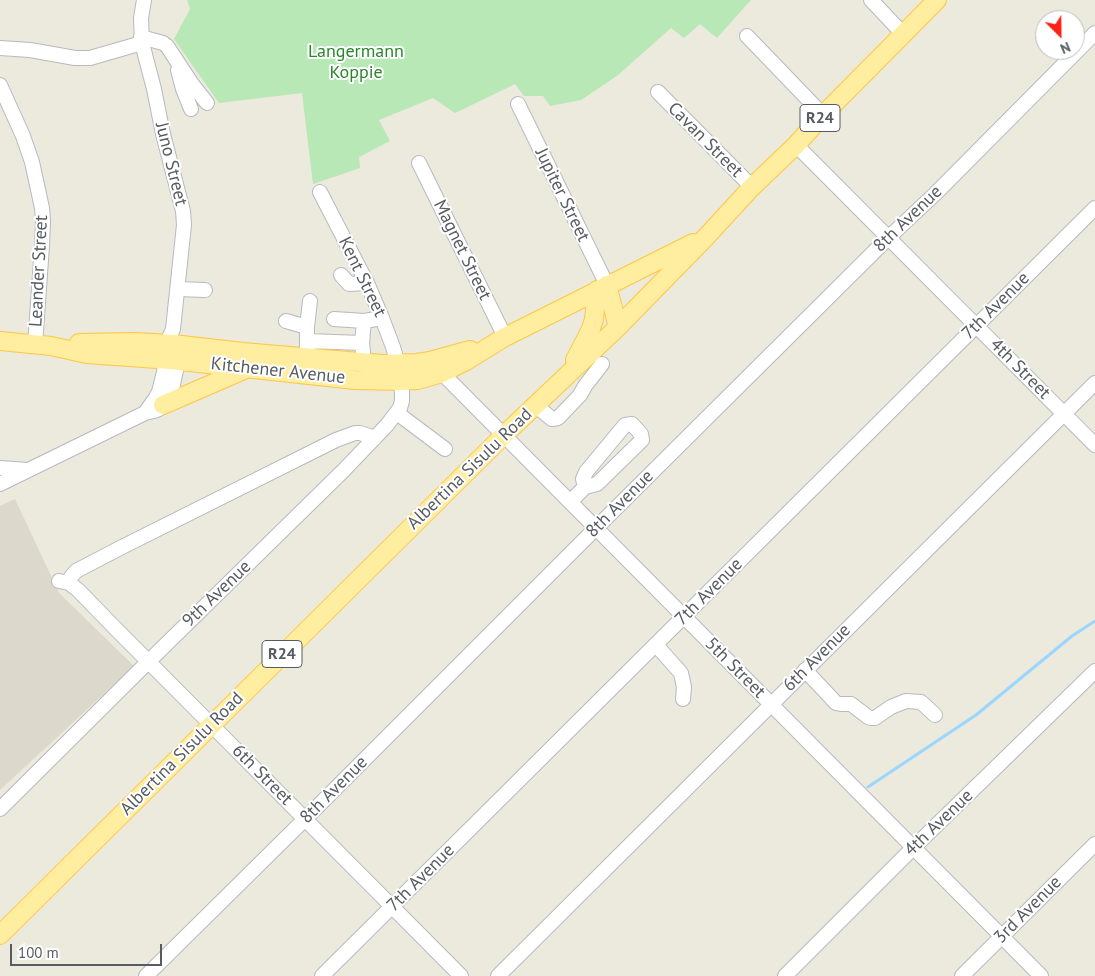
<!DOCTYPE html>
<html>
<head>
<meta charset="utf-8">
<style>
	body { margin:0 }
	#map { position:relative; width:1095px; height:976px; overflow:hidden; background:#ece9dd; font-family:"PT Sans",sans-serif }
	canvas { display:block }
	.north { position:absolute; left:1035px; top:10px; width:50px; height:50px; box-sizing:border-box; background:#fff; border:1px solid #bcbec0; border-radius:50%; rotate:157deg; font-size:14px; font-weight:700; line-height:20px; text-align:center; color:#575c61 }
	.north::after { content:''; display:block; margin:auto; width:18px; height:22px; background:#fb2115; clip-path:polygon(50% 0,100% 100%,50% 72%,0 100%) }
	.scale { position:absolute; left:10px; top:944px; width:152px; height:22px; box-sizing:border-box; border:2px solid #575c61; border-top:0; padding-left:6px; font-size:15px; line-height:18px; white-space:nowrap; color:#575c61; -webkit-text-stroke:4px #fff; paint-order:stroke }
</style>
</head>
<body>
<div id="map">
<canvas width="1095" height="976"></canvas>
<div class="north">N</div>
<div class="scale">100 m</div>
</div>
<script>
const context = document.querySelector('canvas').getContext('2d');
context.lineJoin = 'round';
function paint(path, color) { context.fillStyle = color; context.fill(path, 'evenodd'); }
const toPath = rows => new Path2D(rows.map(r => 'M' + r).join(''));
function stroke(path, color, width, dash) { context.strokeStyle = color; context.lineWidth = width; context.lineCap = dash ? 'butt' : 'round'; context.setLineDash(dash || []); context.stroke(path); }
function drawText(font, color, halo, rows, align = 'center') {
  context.font = font + ' "PT Sans",sans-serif'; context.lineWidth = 4; context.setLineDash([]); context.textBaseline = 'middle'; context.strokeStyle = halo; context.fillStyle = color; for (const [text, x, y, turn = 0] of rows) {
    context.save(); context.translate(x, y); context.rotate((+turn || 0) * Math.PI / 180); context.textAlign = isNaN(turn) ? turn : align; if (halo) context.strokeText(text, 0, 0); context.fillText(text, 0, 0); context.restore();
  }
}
paint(toPath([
	[15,499,59,593,134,666,0,790,0,506]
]), '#dcd8cc');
paint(toPath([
	[187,0,751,0,717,38,700,24,684,38,671,28,618,75,581,100,550,106,543,96,524,96,515,84,455,113,433,98,379,120,390,141,359,157,360,168,313,184,302,93,219,103,174,39,190,9]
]), '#b7e8b6');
stroke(toPath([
	[868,787,976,715,1072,636,1095,621]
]), '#9bd6ff', 3);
const minor = toPath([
	[144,0,141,18,142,43,154,89,163,134,183,211,184,225,173,329,167,343,164,372,159,392,155,399,145,413],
	[871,0,903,34],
	[747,36,823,115],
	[141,37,163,43,167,46,192,84,207,103],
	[0,48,30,50,75,58,90,58,142,43],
	[178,70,183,89,191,109],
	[0,85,23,136,32,162,42,208,43,221,42,246,35,345],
	[658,92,752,187],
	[518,104,607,285],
	[796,145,1095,445],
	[419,163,505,337],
	[341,275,349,284,367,283],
	[178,289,205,290],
	[334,319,364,321],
	[286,321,307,327],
	[307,341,362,343],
	[307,357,307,327,310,301],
	[364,362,362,343,364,321,382,318],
	[436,367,1041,976],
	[535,405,552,419,558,418,580,395,585,386,602,364],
	[397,413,445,449],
	[0,468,27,470],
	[0,484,145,413,154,411,159,409,167,400,172,389,178,361,178,350],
	[570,502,585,487,597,484,642,440,641,434,632,424,625,425,586,472,583,479,585,487],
	[59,581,69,583,78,590,114,627,461,976],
	[69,583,71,577,76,571,120,548,336,440,355,433,360,433,375,438],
	[656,645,681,673,684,687,683,699],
	[805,670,836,703,841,704,851,704,868,717,871,718,875,718,891,707,906,701,921,702,935,715],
	[0,809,149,661,344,470,387,425,400,408,402,401,402,392,398,364,393,347,382,318,367,283,320,192],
	[146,976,305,819,596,528,888,238,935,194,1095,33],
	[322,976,1095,208],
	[498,976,1095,383],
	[785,976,913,848,1095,671],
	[962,976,1095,844]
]);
const major = toPath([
	[607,285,618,327],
	[0,341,51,346,87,354,171,360,355,380,401,381,418,380,442,373,466,361,505,337,693,243],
	[79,343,134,342,173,344,243,352,383,364,417,363,430,361,470,350],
	[575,360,591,329,594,319,597,290],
	[163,405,246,369],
	[0,935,504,435,618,327,705,238,752,187,796,145,823,115,937,0]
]);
stroke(minor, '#b6babf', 16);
stroke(major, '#ffc644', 20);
stroke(minor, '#fff', 14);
stroke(major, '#ffeda0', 18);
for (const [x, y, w] of [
	[820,118,40],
	[282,654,40]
]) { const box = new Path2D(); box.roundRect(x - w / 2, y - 13.5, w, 27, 4); context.fillStyle = '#fff'; context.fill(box); stroke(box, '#575c61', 1); }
drawText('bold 16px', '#575c61', null, [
	["R24",820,118],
	["R24",282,654]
]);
drawText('18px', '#2b852d', '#fff', [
	["Langermann",356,52],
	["Koppie",356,73]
]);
drawText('18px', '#575c61', '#fff', [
	["Cavan Street",705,140,45],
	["Juno Street",171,164,76],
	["Jupiter Street",562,195,64],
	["8th Avenue",908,219,-44],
	["Magnet Street",462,250,64],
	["Leander Street",39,271,-87],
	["Kent Street",362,277,64],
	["7th Avenue",996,306,-45],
	["4th Street",1020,369,45],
	["Kitchener Avenue",278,371,6],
	["Albertina Sisulu Road",470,469,-44],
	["8th Avenue",620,504,-45],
	["7th Avenue",709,592,-45],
	["9th Avenue",217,594,-44],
	["6th Avenue",817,658,-45],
	["5th Street",735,668,45],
	["Albertina Sisulu Road",182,754,-45],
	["6th Street",262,775,45],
	["8th Avenue",334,790,-45],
	["4th Avenue",939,823,-44],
	["7th Avenue",421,878,-45],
	["3rd Avenue",1028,910,-45]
]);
</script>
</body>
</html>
